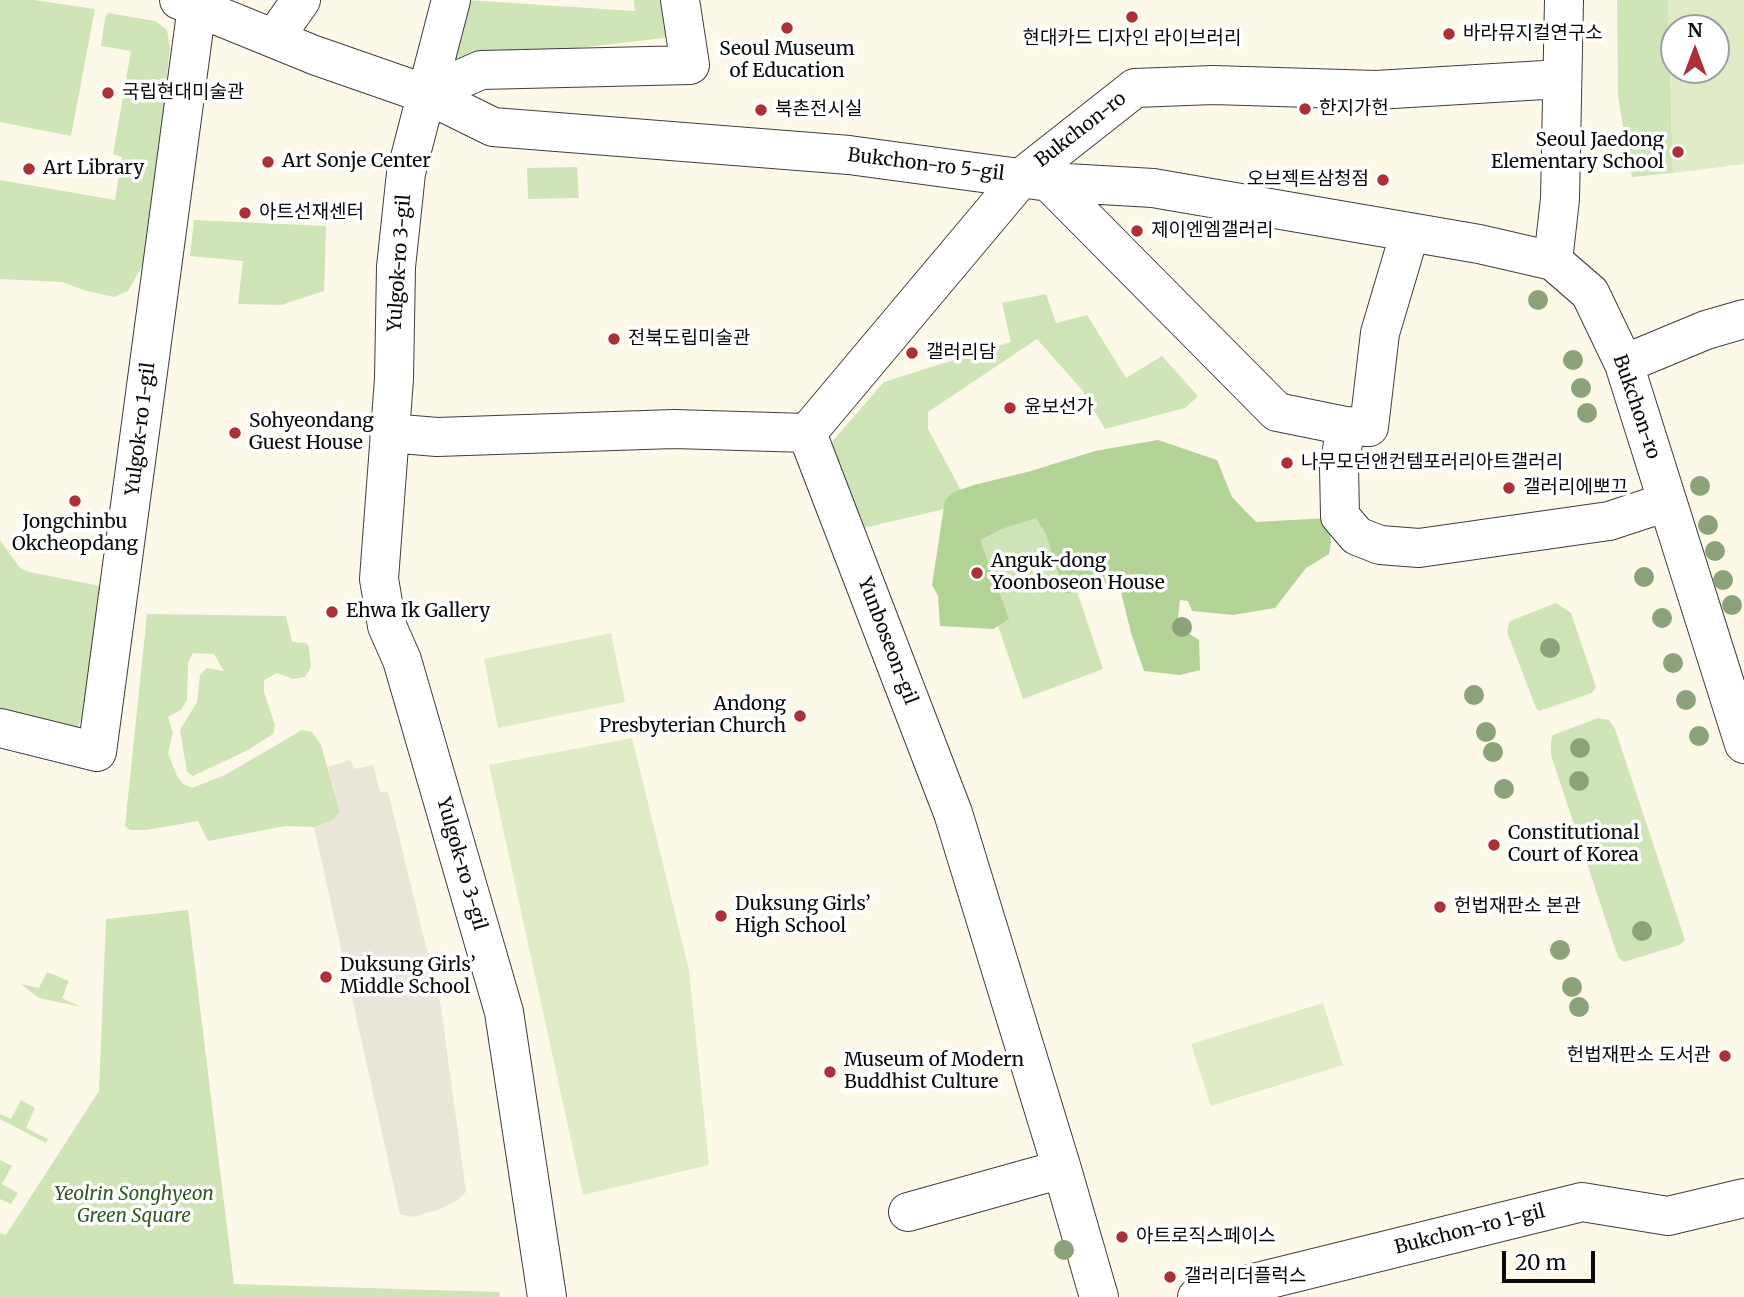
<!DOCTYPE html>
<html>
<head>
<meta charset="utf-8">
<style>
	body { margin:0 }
	#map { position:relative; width:1744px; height:1297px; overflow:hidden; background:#fdf9e9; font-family:Merriweather,serif }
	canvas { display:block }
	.north { position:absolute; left:1660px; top:14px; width:70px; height:70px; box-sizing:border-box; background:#fff; border:2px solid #9d9d9d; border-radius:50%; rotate:0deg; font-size:19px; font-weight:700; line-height:28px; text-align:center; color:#0a0a0a }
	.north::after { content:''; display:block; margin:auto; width:24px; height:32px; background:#ad3038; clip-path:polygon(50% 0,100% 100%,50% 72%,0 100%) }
	.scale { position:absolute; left:1502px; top:1251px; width:93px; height:32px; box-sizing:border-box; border:4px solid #0a0a0a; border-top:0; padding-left:9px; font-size:21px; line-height:24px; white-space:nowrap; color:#0a0a0a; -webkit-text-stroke:5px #fff; paint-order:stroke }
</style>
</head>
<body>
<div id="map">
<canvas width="1744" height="1297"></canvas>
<div class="north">N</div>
<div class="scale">20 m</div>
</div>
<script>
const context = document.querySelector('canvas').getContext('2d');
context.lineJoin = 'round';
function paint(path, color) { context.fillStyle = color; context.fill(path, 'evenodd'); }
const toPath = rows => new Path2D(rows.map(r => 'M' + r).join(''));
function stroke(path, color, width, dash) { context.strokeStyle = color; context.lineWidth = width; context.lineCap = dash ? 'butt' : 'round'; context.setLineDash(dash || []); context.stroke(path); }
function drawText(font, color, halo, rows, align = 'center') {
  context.font = font + ' Merriweather,"Noto Sans KR",serif'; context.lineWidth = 7; context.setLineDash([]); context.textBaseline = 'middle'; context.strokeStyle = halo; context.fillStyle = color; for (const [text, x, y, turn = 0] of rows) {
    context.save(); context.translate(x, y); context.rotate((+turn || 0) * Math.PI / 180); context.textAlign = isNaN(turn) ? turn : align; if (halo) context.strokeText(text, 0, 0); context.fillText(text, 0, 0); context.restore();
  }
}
paint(toPath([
	[0,0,34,0,95,9,71,136,0,122],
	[466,0,635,11,634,0,666,0,672,37,441,64],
	[1617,0,1668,0,1673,173,1632,177,1618,97],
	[108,13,155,21,167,30,170,48,147,257,128,291,114,297,87,291,62,282,0,279,0,180,115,200,122,157,113,154,131,51,101,46,105,18],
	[577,167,579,198,528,199,527,168],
	[194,220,326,226,324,291,281,305,238,304,243,261,190,256],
	[1046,294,1056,323,1087,315,1126,378,1162,356,1198,396,1185,408,1105,429,1082,390,1037,339,928,412,928,429,964,496,961,505,864,528,830,444,884,382,1011,342,1002,303],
	[1047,502,1103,669,1023,699,967,535],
	[0,540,20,568,29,572,106,587,95,697,76,729,0,709],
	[1556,603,1571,613,1596,687,1592,693,1539,711,1536,708,1507,632,1508,627,1510,621],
	[147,614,286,616,292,642,306,643,309,647,311,667,305,677,293,679,277,673,264,680,264,692,275,725,273,734,248,750,193,776,187,772,180,730,197,702,200,675,207,668,224,671,214,654,193,653,188,662,187,700,181,710,168,717,173,733,168,753,177,776,183,784,192,788,225,775,302,730,312,732,321,745,340,812,332,821,314,827,285,826,208,841,198,821,146,830,130,830,125,826],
	[1598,718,1609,720,1615,729,1685,940,1679,945,1624,962,1618,957,1551,755,1551,740,1553,735],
	[188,910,234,1284,499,1292,500,1297,0,1297,0,1233,6,1235,99,1091,106,919],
	[47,972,69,981,62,998,81,1007,39,998,21,984,39,988],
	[21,1100,35,1108,26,1128,48,1139,46,1143,0,1119,0,1114,11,1119],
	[0,1160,12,1166,2,1184,18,1193,11,1204,0,1199]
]), '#cfe4b7');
paint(toPath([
	[1158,440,1217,460,1232,497,1256,522,1329,518,1331,541,1329,554,1306,568,1275,608,1233,615,1192,611,1188,601,1180,600,1177,626,1199,640,1200,670,1180,675,1144,671,1131,633,1118,580,1065,594,1046,534,1036,518,1001,529,980,540,1009,619,993,629,940,626,938,596,932,585,945,500,954,492,974,485,1031,471,1095,451]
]), '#b3d397');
paint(toPath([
	[1668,0,1744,0,1744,164,1673,173],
	[1674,28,1716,28,1716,70,1674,70],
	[611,633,625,702,498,728,484,659],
	[632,738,689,970,709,1165,583,1195,489,765],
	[1323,1003,1343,1065,1211,1106,1191,1044]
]), '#e0ecc8');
paint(toPath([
	[350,760,354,769,373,765,380,792,388,792,441,1007,466,1192,458,1200,437,1210,413,1217,400,1214,314,827,332,821,340,812,328,767]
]), '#ebe6da');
const minor = toPath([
	[179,0,314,55,426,94,493,127,849,155,1049,182,1153,188,1479,244,1553,261],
	[451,0,406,173,396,267,394,379,379,579,387,626,402,660,504,1012,547,1297],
	[1564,0,1560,199,1553,261,1590,293,1624,364,1744,744],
	[275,37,301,0],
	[426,94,481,70,690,65,680,0],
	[1049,182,1277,412,1346,426,1339,467,1340,516,1357,536,1380,545,1419,548,1609,521,1667,502],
	[1624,364,1706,330,1744,319],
	[1346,426,1369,427,1380,333,1410,232],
	[389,433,437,437,674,429,807,433],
	[807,433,953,813,1062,1169,1099,1297],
	[807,433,1022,177,1135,88,1213,85,1376,90,1561,79],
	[0,728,97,752,197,6],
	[908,1212,1062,1169],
	[1197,1297,1582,1202,1668,1216,1744,1198]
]);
stroke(minor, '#3d3d3d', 40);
stroke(minor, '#fff', 38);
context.fillStyle = '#8ba27b';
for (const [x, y] of [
	[1538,300],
	[1573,360],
	[1581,388],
	[1587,413],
	[1700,486],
	[1708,525],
	[1715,551],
	[1644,577],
	[1723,580],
	[1732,605],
	[1662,618],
	[1182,627],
	[1550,648],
	[1673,663],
	[1474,695],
	[1686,700],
	[1486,732],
	[1699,736],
	[1580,748],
	[1493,752],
	[1579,781],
	[1504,789],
	[1642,931],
	[1560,950],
	[1572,987],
	[1579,1007],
	[1064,1250]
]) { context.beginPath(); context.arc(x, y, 10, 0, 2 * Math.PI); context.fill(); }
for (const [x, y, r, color] of [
	[1132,17,7,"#ad3038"],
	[787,28,7,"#ad3038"],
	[1449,34,7,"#ad3038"],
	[108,93,7,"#ad3038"],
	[1305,109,7,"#ad3038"],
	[761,110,7,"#ad3038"],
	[1678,152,7,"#ad3038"],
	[268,162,7,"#ad3038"],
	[29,169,7,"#ad3038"],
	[1383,180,7,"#ad3038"],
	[245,213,7,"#ad3038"],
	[1137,231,7,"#ad3038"],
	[614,339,7,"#ad3038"],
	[912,353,7,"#ad3038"],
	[1010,408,7,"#ad3038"],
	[235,433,7,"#ad3038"],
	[1287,463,7,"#ad3038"],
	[1509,488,7,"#ad3038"],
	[75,501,7,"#ad3038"],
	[977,573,7,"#ad3038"],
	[332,612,7,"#ad3038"],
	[800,716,7,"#ad3038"],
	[1494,845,7,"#ad3038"],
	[1440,907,7,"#ad3038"],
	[721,916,7,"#ad3038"],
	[326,977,7,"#ad3038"],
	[1725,1056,7,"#ad3038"],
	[830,1072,7,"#ad3038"],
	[1122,1237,7,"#ad3038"],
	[1170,1277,7,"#ad3038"]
]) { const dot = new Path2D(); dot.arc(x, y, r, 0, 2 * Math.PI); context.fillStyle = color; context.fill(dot); stroke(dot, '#fff', 2.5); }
drawText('19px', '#0a0a0a', '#fff', [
	["바라뮤지컬연구소",1463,34],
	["현대카드 디자인 라이브러리",1132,39,"center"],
	["Seoul Museum",787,50,"center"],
	["of Education",787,72,"center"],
	["국립현대미술관",122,93],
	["한지가헌",1319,109],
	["북촌전시실",775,110],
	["Seoul Jaedong",1664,141,"right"],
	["Elementary School",1664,163,"right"],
	["Art Sonje Center",282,162],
	["Art Library",43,169],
	["오브젝트삼청점",1369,180,"right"],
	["아트선재센터",259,213],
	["제이엔엠갤러리",1151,231],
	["전북도립미술관",628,339],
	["갤러리담",926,353],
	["윤보선가",1024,408],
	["Sohyeondang",249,422],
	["Guest House",249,444],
	["나무모던앤컨템포러리아트갤러리",1301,463],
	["갤러리에뽀끄",1523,488],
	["Jongchinbu",75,523,"center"],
	["Okcheopdang",75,545,"center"],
	["Anguk-dong",991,562],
	["Yoonboseon House",991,584],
	["Ehwa Ik Gallery",346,612],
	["Andong",786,705,"right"],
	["Presbyterian Church",786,727,"right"],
	["Constitutional",1508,834],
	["Court of Korea",1508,856],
	["Duksung Girls’",735,905],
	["High School",735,927],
	["헌법재판소 본관",1454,907],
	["Duksung Girls’",340,966],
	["Middle School",340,988],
	["헌법재판소 도서관",1711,1056,"right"],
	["Museum of Modern",844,1061],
	["Buddhist Culture",844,1083],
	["아트로직스페이스",1136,1237],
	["갤러리더플럭스",1184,1277]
], 'left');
drawText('19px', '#0a0a0a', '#fff', [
	["Bukchon-ro",1081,130,-38],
	["Bukchon-ro 5-gil",926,165,7],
	["Yulgok-ro 3-gil",400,263,-86],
	["Bukchon-ro",1636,407,71],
	["Yulgok-ro 1-gil",141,429,-83],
	["Yunboseon-gil",887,641,69],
	["Yulgok-ro 3-gil",461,864,74],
	["Bukchon-ro 1-gil",1470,1230,-14]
]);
drawText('italic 19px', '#2e5b21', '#fff', [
	["Yeolrin Songhyeon",134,1195],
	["Green Square",134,1217]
]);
</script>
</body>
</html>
